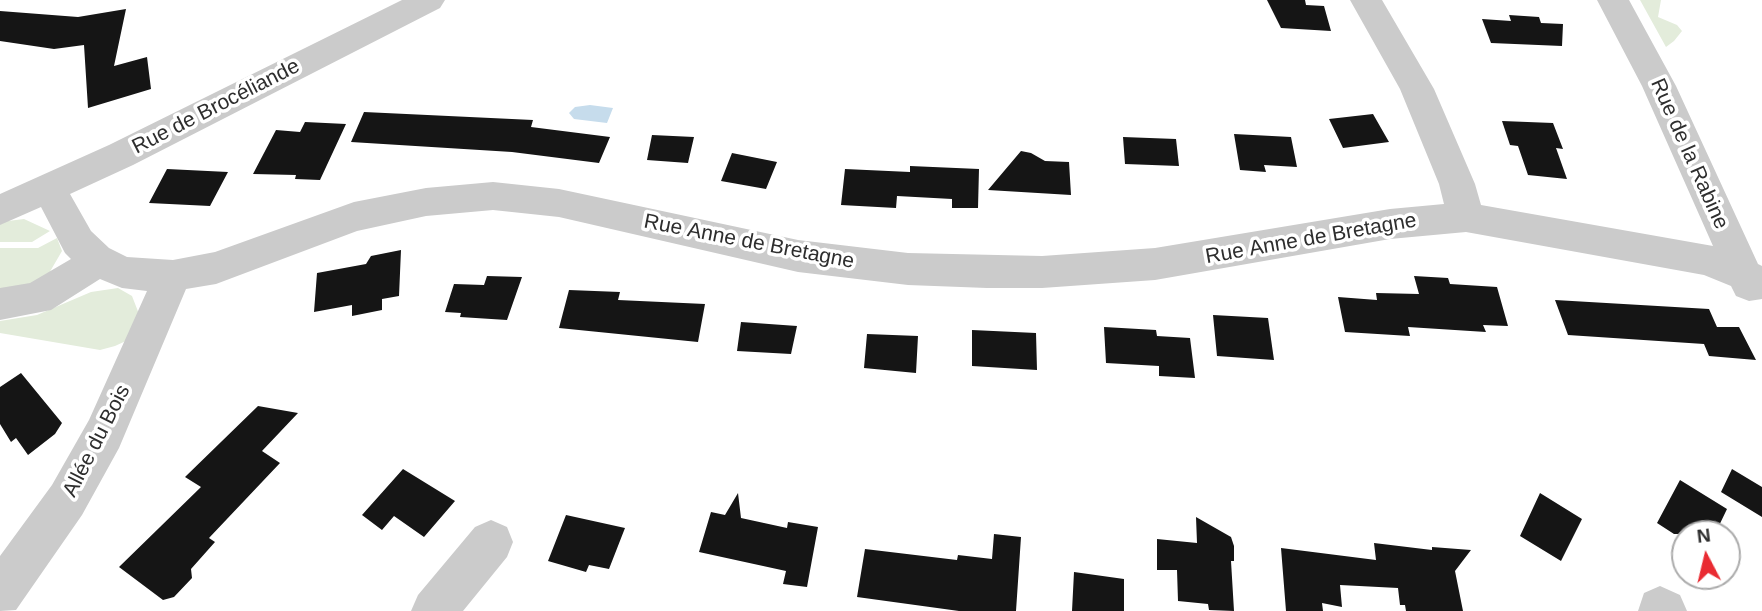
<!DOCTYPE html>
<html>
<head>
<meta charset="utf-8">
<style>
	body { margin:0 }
	#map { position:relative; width:1762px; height:611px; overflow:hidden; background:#fff; font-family:Helvetica,sans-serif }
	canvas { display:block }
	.north { position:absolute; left:1671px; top:520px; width:70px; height:70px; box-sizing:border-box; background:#fff; border:2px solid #ababab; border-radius:50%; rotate:353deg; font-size:19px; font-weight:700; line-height:28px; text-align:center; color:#2e2e2e }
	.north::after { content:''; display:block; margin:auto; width:24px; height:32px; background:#e92b32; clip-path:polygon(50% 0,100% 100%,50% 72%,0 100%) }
</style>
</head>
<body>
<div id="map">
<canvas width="1762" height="611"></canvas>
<div class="north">N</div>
</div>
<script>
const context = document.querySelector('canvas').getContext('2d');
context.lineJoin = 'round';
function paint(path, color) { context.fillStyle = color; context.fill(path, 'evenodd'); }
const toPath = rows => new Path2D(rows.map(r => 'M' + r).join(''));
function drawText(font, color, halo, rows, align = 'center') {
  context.font = font + ' Helvetica,sans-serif'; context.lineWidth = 7; context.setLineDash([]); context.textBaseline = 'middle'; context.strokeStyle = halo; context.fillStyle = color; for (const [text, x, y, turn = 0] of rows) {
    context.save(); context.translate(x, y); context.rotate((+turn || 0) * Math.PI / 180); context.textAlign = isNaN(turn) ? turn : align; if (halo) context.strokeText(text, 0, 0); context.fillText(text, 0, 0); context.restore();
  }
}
paint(toPath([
	[1640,0,1661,0,1658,17,1677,25,1682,31,1674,41,1666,47],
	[24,219,50,231,32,242,0,242,0,222],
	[57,238,62,251,48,275,42,280,0,295,0,248,38,248],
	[118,288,132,296,139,314,128,340,115,346,100,350,0,333,0,321,37,315,91,292]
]), '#e3ecdb');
paint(toPath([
	[590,105,613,108,607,123,574,119,569,113,575,107]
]), '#c6dcec');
paint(toPath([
	[1267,0,1305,0,1306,5,1324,6,1331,31,1281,28],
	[126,9,114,66,147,57,151,89,88,108,84,45,54,49,0,41,0,11,78,17],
	[1509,15,1539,17,1541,23,1563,24,1562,46,1491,43,1482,19,1511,21],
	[364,112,533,120,531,127,610,137,599,163,512,152,351,142],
	[1373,114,1389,142,1343,148,1329,119],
	[1502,121,1553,123,1563,149,1556,148,1567,179,1528,175,1518,146,1510,145],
	[305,122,346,124,320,180,295,179,296,175,253,174,276,130,300,132],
	[1234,134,1291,137,1297,167,1264,165,1266,172,1240,170],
	[652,135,694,137,688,163,647,160],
	[1123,137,1176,139,1179,166,1125,164],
	[1021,151,1031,153,1045,161,1069,162,1071,195,988,190],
	[732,153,777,162,766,189,721,181],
	[910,166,979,169,978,208,952,208,952,199,897,196,896,208,841,205,845,169,910,172],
	[167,169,228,172,210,206,149,203],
	[401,250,399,296,382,299,382,310,352,316,352,305,314,312,317,273,366,264,371,256],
	[487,276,522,277,507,320,460,317,461,313,445,312,454,284,484,285],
	[1414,276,1448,278,1450,284,1497,287,1508,326,1483,325,1486,332,1408,327,1410,336,1345,332,1338,297,1377,300,1376,293,1419,294],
	[569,290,620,292,618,300,705,304,698,342,559,328],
	[1555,300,1709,309,1717,327,1739,327,1756,360,1709,356,1704,344,1568,335],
	[1213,315,1268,318,1274,360,1217,356],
	[741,322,797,326,791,354,737,351],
	[1104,327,1156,330,1157,336,1190,338,1195,378,1159,376,1159,366,1106,363],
	[972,330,1036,333,1037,370,972,366],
	[867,334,918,336,916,373,864,368],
	[21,373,62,423,55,434,28,455,16,438,11,442,0,424,0,387],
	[258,406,298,413,262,451,280,463,209,538,215,542,191,569,192,578,174,597,163,600,119,567,201,487,185,477],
	[403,469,455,501,424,537,394,516,382,530,362,515],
	[1732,469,1762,487,1762,517,1721,492],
	[1680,480,1727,509,1715,534,1674,534,1657,523],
	[738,493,741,518,787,528,788,522,818,527,807,587,783,584,786,571,699,552,711,512,725,515],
	[1540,493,1582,519,1561,561,1520,536],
	[566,515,625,528,609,569,589,565,586,572,548,561],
	[1196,517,1231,537,1234,546,1234,561,1231,561,1234,611,1209,610,1208,604,1178,601,1177,570,1157,570,1157,539,1197,543],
	[994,534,1021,537,1016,611,959,611,857,597,865,549,957,560,958,555,992,559],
	[1374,543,1432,550,1432,547,1471,550,1455,571,1463,611,1406,611,1405,605,1400,605,1398,588,1340,585,1342,607,1322,603,1323,611,1286,611,1281,548,1376,560],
	[1074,572,1124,579,1124,611,1072,611]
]), '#151515');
paint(toPath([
	[402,0,445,0,440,8,133,165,70,194,91,231,109,248,127,257,173,260,215,252,354,202,426,188,493,182,559,189,798,240,908,253,1042,256,1155,248,1390,209,1444,204,1439,184,1400,89,1350,0,1382,0,1434,89,1475,184,1481,205,1713,246,1642,86,1597,0,1629,0,1676,86,1758,264,1762,266,1762,299,1749,301,1736,296,1731,286,1704,275,1466,232,1390,239,1155,280,1042,288,987,288,908,285,798,272,559,217,493,210,426,216,357,231,216,284,186,289,119,448,82,515,16,610,0,611,0,556,52,485,89,420,147,291,122,288,100,279,51,310,0,320,0,288,30,283,71,259,65,253,41,207,0,225,0,194,109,145,402,0],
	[491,520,507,527,513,542,507,557,463,611,411,611,418,595,475,527,491,520],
	[1660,586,1680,595,1687,611,1638,611,1644,593,1660,586]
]), '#cbcbcb');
drawText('21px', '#2e2e2e', '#fff', [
	["Rue de Brocéliande",216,107,-27],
	["Rue de la Rabine",1689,154,66],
	["Rue Anne de Bretagne",1311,239,-10],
	["Rue Anne de Bretagne",749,242,11],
	["Allée du Bois",97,441,-63]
]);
</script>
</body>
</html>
